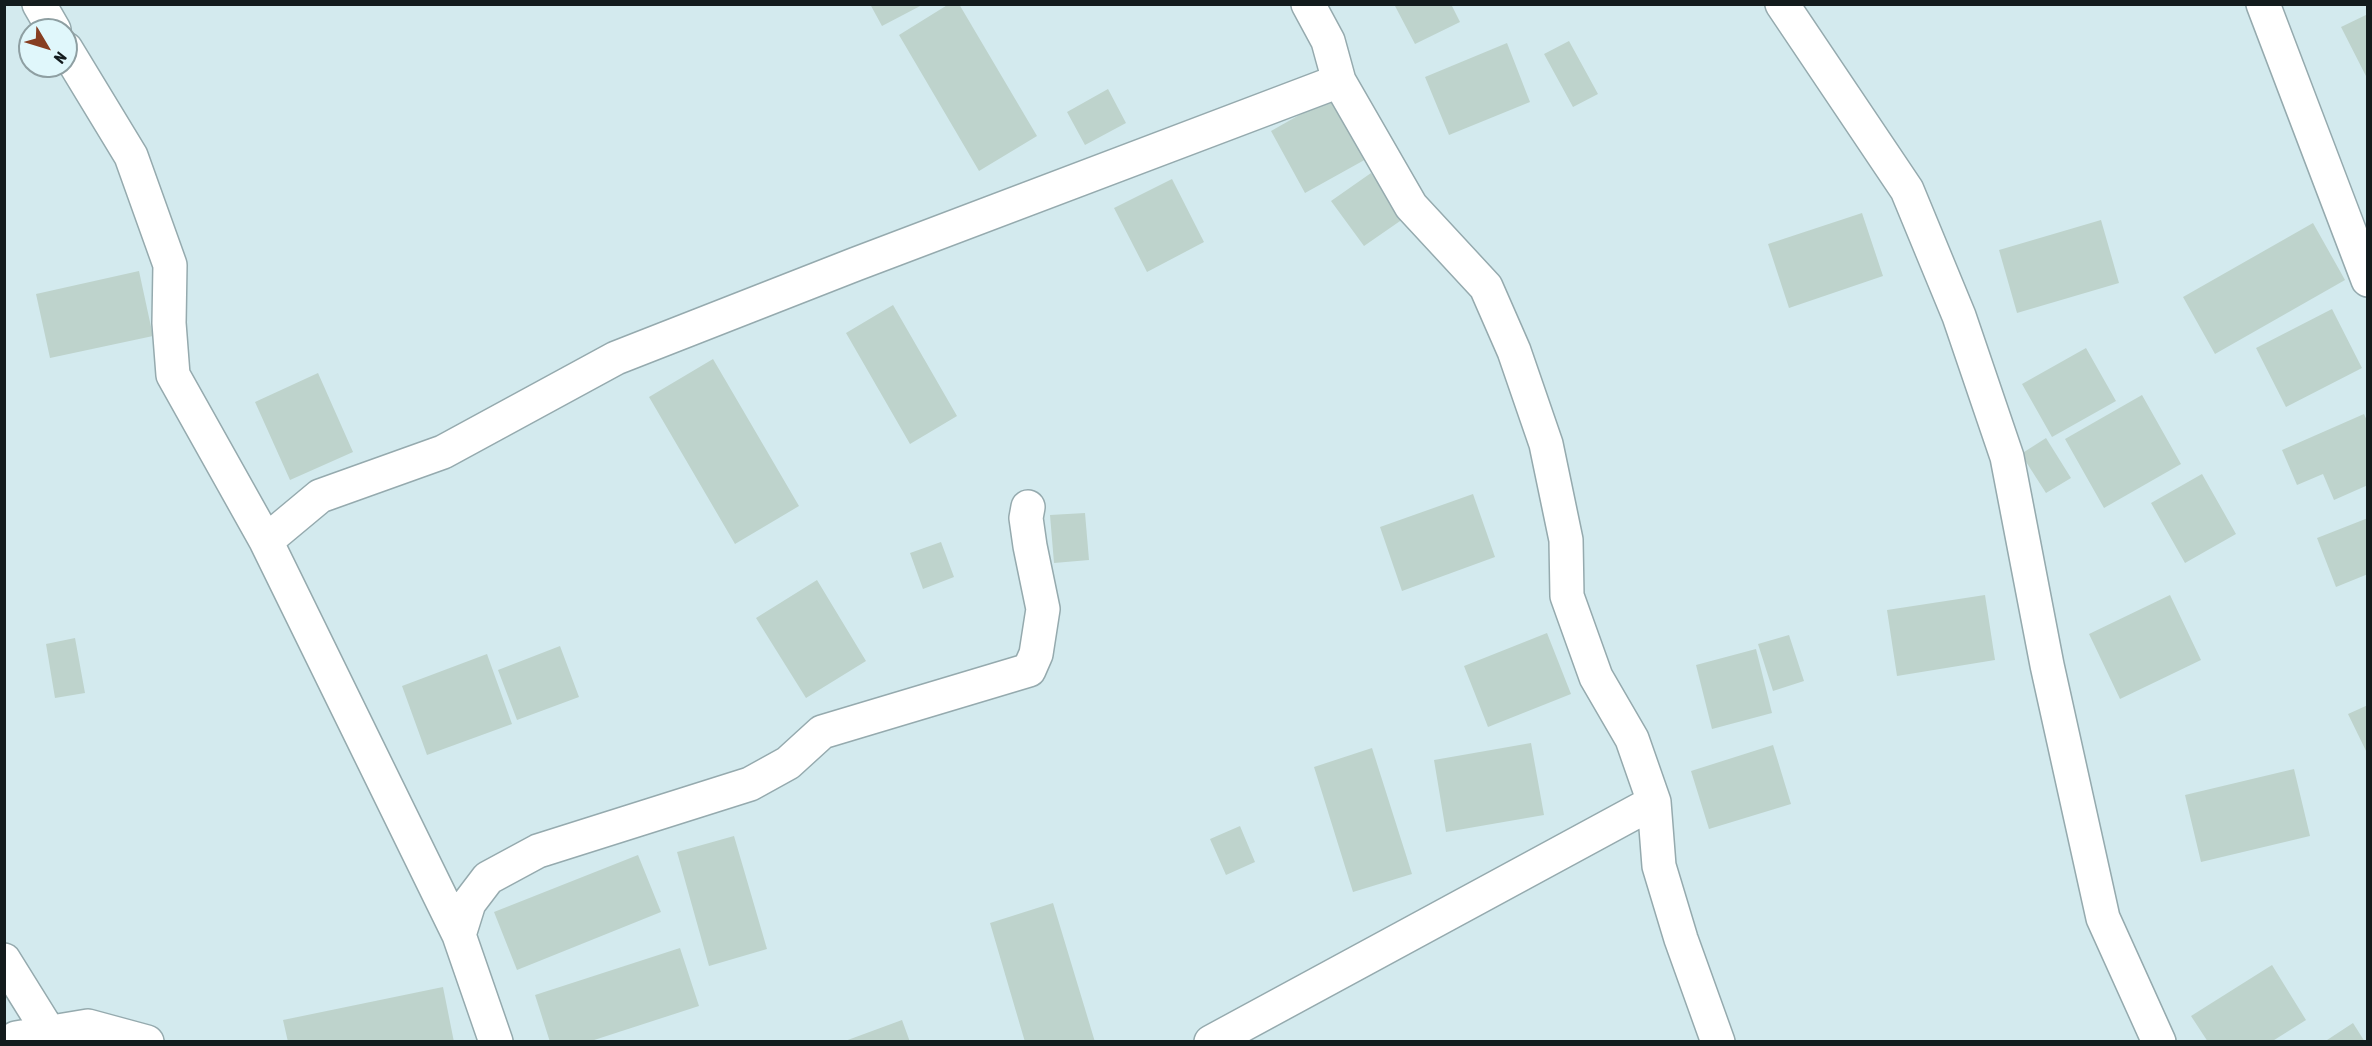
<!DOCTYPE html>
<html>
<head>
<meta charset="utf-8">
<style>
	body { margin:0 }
	#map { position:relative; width:2372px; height:1046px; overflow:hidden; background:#d3eaee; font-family:"Asap Condensed",sans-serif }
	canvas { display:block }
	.frame { position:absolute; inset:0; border:6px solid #131b1d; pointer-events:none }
	.north { position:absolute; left:18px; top:18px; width:60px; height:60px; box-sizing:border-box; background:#e0f7fb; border:2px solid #8e9fa2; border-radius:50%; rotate:128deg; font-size:16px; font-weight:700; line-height:24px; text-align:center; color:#131b1d }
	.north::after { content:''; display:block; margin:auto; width:21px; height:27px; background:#873e21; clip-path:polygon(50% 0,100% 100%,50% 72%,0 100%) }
</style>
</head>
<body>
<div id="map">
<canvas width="2372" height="1046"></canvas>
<div class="frame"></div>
<div class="north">N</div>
</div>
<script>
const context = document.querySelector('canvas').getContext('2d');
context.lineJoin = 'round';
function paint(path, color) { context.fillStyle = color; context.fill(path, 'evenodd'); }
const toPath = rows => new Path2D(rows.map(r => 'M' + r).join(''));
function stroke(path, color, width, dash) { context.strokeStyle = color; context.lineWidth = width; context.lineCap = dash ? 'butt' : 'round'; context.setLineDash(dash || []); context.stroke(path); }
paint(toPath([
	[870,4,924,4,882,26],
	[949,4,959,4,1037,136,979,171,899,35],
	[1397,4,1451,4,1460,22,1415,44,1395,6],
	[2368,14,2368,80,2341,27],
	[1569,41,1598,94,1573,107,1544,54],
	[1507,43,1530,102,1449,135,1425,77],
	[1108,89,1126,123,1085,145,1067,112],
	[1333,96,1368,158,1305,193,1271,131],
	[1371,173,1403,219,1364,246,1331,201],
	[1172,179,1204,242,1147,272,1114,208],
	[1862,213,1883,276,1789,308,1768,244],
	[2101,220,2119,283,2017,313,1999,250],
	[2313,223,2345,280,2215,354,2183,297],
	[139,271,153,336,50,358,36,294],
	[893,305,957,416,910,444,846,333],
	[2332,309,2362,368,2286,407,2256,348],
	[2086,348,2116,401,2052,437,2022,384],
	[713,359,799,506,735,544,649,397],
	[318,373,353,452,290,480,255,402],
	[2142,395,2181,464,2104,508,2065,439],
	[2364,414,2368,423,2368,485,2334,500,2323,474,2297,485,2282,450],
	[2046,438,2071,478,2046,493,2021,454],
	[2202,474,2236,534,2185,563,2151,503],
	[1473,494,1495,557,1402,591,1380,527],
	[1085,513,1089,560,1054,563,1050,515],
	[2368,518,2368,574,2336,587,2317,538],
	[941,542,954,577,923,589,910,553],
	[817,580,866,661,806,698,756,618],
	[1985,595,1995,660,1897,676,1887,610],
	[2170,595,2201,660,2120,699,2089,634],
	[1547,633,1571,694,1488,727,1464,666],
	[1789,635,1804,681,1773,691,1758,644],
	[75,638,85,693,55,698,46,644],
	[560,646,579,697,517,720,498,670],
	[1756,649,1772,713,1712,729,1696,665],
	[487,654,512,724,427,755,402,686],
	[2368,705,2368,755,2348,714],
	[1531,743,1544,815,1446,832,1434,760],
	[1773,745,1791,804,1709,829,1691,771],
	[1372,748,1412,874,1353,892,1314,767],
	[2294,769,2310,836,2201,862,2185,795],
	[1240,826,1255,862,1226,875,1210,839],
	[734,836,767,949,709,966,677,852],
	[638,855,661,912,517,970,494,912],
	[1053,903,1095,1042,1025,1042,990,923],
	[680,948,699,1006,588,1042,550,1042,535,995],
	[2272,965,2306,1020,2271,1042,2208,1042,2191,1016],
	[443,987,454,1042,288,1042,283,1020],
	[902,1020,910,1042,845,1042,845,1041],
	[2353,1023,2365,1042,2324,1042]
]), '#bed3cc');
const minor = toPath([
	[39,4,54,30],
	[1308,4,1328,41,1339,81,1411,206,1486,287,1514,351,1546,444,1566,540,1567,596,1596,677,1632,739,1654,802,1659,866,1681,939,1718,1042],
	[1782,4,1907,190,1959,316,2007,457,2047,665,2103,918,2159,1042],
	[2263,4,2368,280],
	[66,49,131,156,170,265,169,323,173,375,266,541,459,935,496,1042],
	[266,541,320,496,443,452,616,358,856,264,1339,81],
	[459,935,469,903,488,878,538,851,750,784,788,763,822,732,1029,670,1036,654,1043,609,1030,546,1026,518,1028,507],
	[4,960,55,1042],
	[9,1042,16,1038,88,1026,147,1042],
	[1211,1042,1654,802]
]);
stroke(minor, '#95aaae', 36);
stroke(minor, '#fff', 33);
</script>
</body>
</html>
